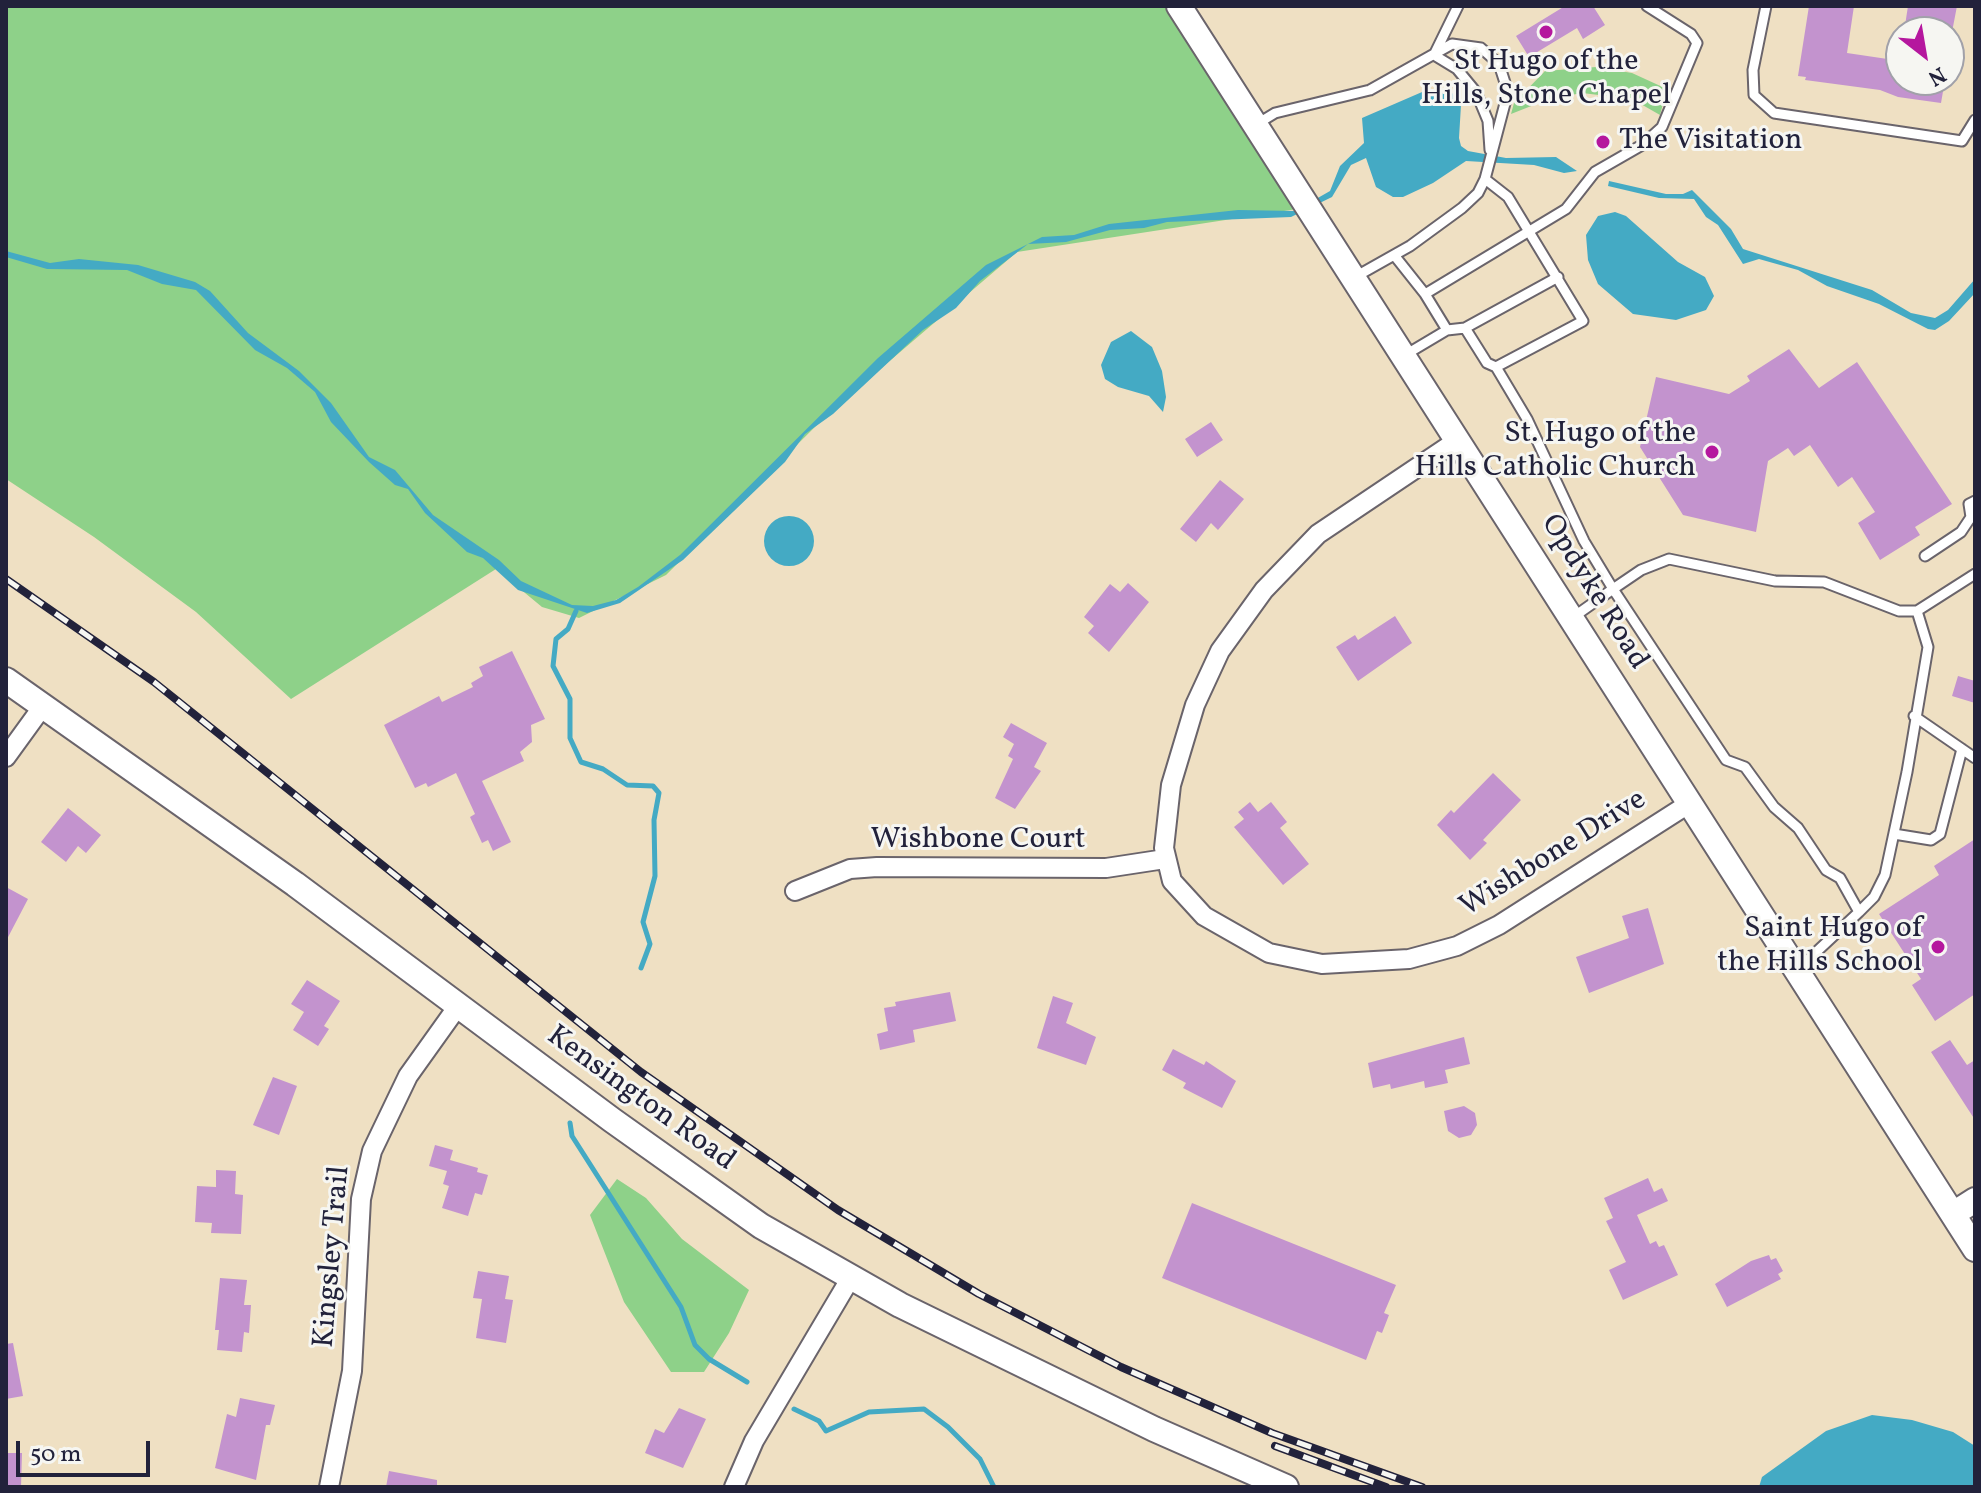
<!DOCTYPE html>
<html>
<head>
<meta charset="utf-8">
<style>
	body { margin:0 }
	#map { position:relative; width:1981px; height:1493px; overflow:hidden; background:#efe0c3; font-family:Vollkorn,serif }
	canvas { display:block }
	.frame { position:absolute; inset:0; border:8px solid #22223b; pointer-events:none }
	.north { position:absolute; left:1885px; top:16px; width:80px; height:80px; box-sizing:border-box; background:#f6f6f2; border:2px solid #a1a1a9; border-radius:50%; rotate:149deg; font-size:22px; font-weight:700; line-height:32px; text-align:center; color:#22223b }
	.north::after { content:''; display:block; margin:auto; width:28px; height:36px; background:#b5179e; clip-path:polygon(50% 0,100% 100%,50% 72%,0 100%) }
	.scale { position:absolute; left:16px; top:1441px; width:134px; height:36px; box-sizing:border-box; border:4px solid #22223b; border-top:0; padding-left:10px; font-size:24px; line-height:28px; white-space:nowrap; color:#22223b; -webkit-text-stroke:6px #f6f6f2; paint-order:stroke }
</style>
</head>
<body>
<div id="map">
<canvas width="1981" height="1493"></canvas>
<div class="frame"></div>
<div class="north">N</div>
<div class="scale">50 m</div>
</div>
<script>
const context = document.querySelector('canvas').getContext('2d');
context.lineJoin = 'round';
function paint(path, color) { context.fillStyle = color; context.fill(path, 'evenodd'); }
const toPath = rows => new Path2D(rows.map(r => 'M' + r).join(''));
function stroke(path, color, width, dash) { context.strokeStyle = color; context.lineWidth = width; context.lineCap = dash ? 'butt' : 'round'; context.setLineDash(dash || []); context.stroke(path); }
function drawText(font, color, halo, rows, align = 'center') {
  context.font = font + ' Vollkorn,serif'; context.lineWidth = 6; context.setLineDash([]); context.textBaseline = 'middle'; context.strokeStyle = halo; context.fillStyle = color; for (const [text, x, y, turn = 0] of rows) {
    context.save(); context.translate(x, y); context.rotate((+turn || 0) * Math.PI / 180); context.textAlign = isNaN(turn) ? turn : align; if (halo) context.strokeText(text, 0, 0); context.fillText(text, 0, 0); context.restore();
  }
}
paint(toPath([
	[6,6,1165,6,1297,209,1017,252,830,412,666,575,579,618,542,607,496,569,291,699,196,612,94,537,6,479],
	[1596,67,1632,73,1667,89,1660,115,1632,99,1582,93,1549,99,1511,114,1514,103,1545,71],
	[617,1179,646,1198,682,1239,749,1290,729,1333,704,1372,671,1372,624,1302,590,1215]
]), '#8ed189');
paint(toPath([
	[1429,89,1450,90,1461,105,1459,138,1461,146,1468,151,1506,158,1556,157,1577,171,1564,173,1534,165,1466,161,1433,183,1403,197,1393,197,1376,187,1366,158,1351,165,1332,197,1291,217,1167,222,1144,228,1110,230,1066,242,1028,244,980,281,956,308,923,330,833,414,805,434,785,462,683,560,620,603,587,613,518,590,483,558,467,552,425,513,408,489,395,485,369,462,331,422,315,392,287,368,255,350,196,290,162,284,127,270,47,269,6,257,6,251,50,263,79,259,138,265,195,282,210,291,248,333,299,371,331,403,369,457,395,470,433,515,499,560,521,581,572,605,593,606,616,600,638,587,680,555,878,358,986,265,1042,237,1074,235,1109,224,1238,210,1295,211,1330,191,1340,166,1364,143,1362,118],
	[1609,181,1666,194,1683,194,1692,190,1731,229,1743,249,1872,290,1911,313,1935,318,1948,310,1975,279,1975,293,1949,321,1935,330,1928,329,1879,304,1827,286,1798,270,1759,259,1743,264,1718,225,1706,217,1694,199,1659,198,1608,186],
	[1615,212,1626,216,1678,262,1705,277,1714,296,1706,310,1676,320,1633,314,1598,284,1588,260,1586,235,1598,216],
	[1131,331,1152,347,1162,371,1166,397,1163,412,1149,396,1118,387,1105,379,1101,365,1111,342],
	'764 541a25 25 0 1 1 50 0a25 25 0 1 1-50 0Z',
	[1872,1415,1912,1420,1953,1432,1975,1446,1975,1487,1759,1487,1762,1477,1826,1431]
]), '#44aac4');
stroke(toPath([
	[576,611,568,629,556,639,553,666,570,699,570,738,581,762,603,769,627,785,653,786,659,793,654,820,655,876,643,922,650,944,641,968],
	[570,1123,572,1136,681,1307,695,1345,709,1359,747,1382],
	[794,1409,819,1421,826,1431,869,1412,924,1409,948,1427,980,1459,994,1487]
]), '#44aac4', 5);
paint(toPath([
	[1565,6,1593,6,1605,25,1583,39,1577,28,1529,57,1516,36],
	[1809,6,1854,6,1847,53,1901,61,1901,80,1945,80,1941,103,1898,97,1880,90,1805,80,1806,77,1798,76],
	[1908,6,1957,6,1952,32,1904,32],
	[1789,349,1819,388,1857,362,1952,504,1915,527,1920,535,1880,560,1858,523,1875,512,1852,477,1838,487,1810,445,1794,456,1788,448,1768,461,1756,532,1683,515,1640,447,1656,377,1729,394,1750,381,1747,376],
	[1211,422,1223,440,1197,457,1185,439],
	[1220,480,1244,499,1218,530,1211,523,1196,542,1180,529],
	[1128,583,1149,602,1109,652,1088,633,1094,626,1084,617,1110,584,1120,592],
	[1395,616,1412,643,1358,681,1336,647,1355,635,1358,640],
	[512,651,545,719,531,725,532,742,520,752,524,761,482,781,511,842,493,851,488,840,482,843,470,817,475,814,456,773,428,787,426,783,415,788,384,725,439,696,442,702,473,687,471,683,483,676,479,667],
	[1958,676,1975,681,1975,703,1952,696],
	[1011,723,1047,743,1034,767,1041,771,1015,809,995,798,1013,759,1008,756,1014,744,1003,737],
	[1493,773,1521,800,1483,840,1487,843,1470,860,1437,825,1451,810,1454,813],
	[1250,802,1258,812,1271,802,1287,822,1280,828,1309,864,1283,885,1234,827,1244,819,1238,812],
	[68,808,101,835,86,853,78,846,66,862,41,842],
	[1975,839,1975,994,1935,1021,1912,985,1921,979,1879,914,1939,875,1934,866],
	[6,887,28,899,6,941],
	[1648,908,1664,964,1589,993,1576,957,1629,938,1622,916],
	[307,980,340,1001,324,1026,329,1029,318,1046,293,1030,304,1012,291,1004],
	[950,992,956,1021,913,1030,915,1042,880,1050,877,1034,888,1031,884,1008,896,1006,895,1002],
	[1053,996,1073,1003,1066,1023,1096,1037,1086,1065,1037,1048],
	[1464,1037,1470,1064,1445,1070,1448,1083,1425,1088,1424,1081,1391,1089,1390,1084,1373,1088,1368,1063],
	[1950,1040,1967,1065,1975,1060,1975,1120,1931,1052],
	[1173,1049,1204,1065,1206,1061,1236,1081,1222,1108,1183,1088,1186,1083,1162,1070],
	[273,1077,297,1086,279,1135,253,1125],
	[1464,1106,1475,1113,1477,1125,1471,1135,1459,1138,1448,1131,1444,1111],
	[435,1145,453,1150,450,1160,478,1168,477,1172,488,1175,482,1195,475,1193,468,1216,442,1208,449,1186,443,1184,447,1171,429,1166],
	[216,1170,236,1171,235,1194,243,1195,241,1234,211,1233,212,1223,195,1222,197,1186,216,1187],
	[1648,1178,1654,1192,1662,1188,1668,1201,1637,1215,1650,1244,1656,1241,1659,1247,1664,1245,1678,1275,1623,1300,1609,1270,1626,1262,1606,1221,1613,1218,1604,1198],
	[1192,1203,1396,1285,1384,1313,1389,1315,1382,1333,1377,1331,1366,1360,1162,1278],
	[1769,1255,1771,1260,1776,1258,1783,1271,1778,1274,1781,1279,1727,1307,1715,1284,1751,1261],
	[478,1271,509,1276,505,1299,513,1300,506,1343,476,1338,482,1299,473,1298],
	[220,1278,247,1280,244,1305,251,1305,249,1333,244,1332,242,1352,217,1350,219,1330,215,1330],
	[13,1343,23,1396,6,1399,6,1344],
	[240,1398,275,1405,270,1425,266,1425,256,1480,215,1468,227,1414,236,1417],
	[679,1408,706,1419,683,1468,645,1453,655,1429,664,1433],
	[6,1453,22,1453,21,1487,6,1487],
	[389,1471,437,1480,437,1487,386,1487]
]), '#c393ce');
const lane = toPath([
	[1766,6,1753,70,1754,95,1774,113,1962,141,1975,120],
	[1434,55,1457,69,1476,92,1488,121,1490,150],
	[1434,55,1458,6],
	[1257,124,1275,113,1370,90,1452,44,1481,48,1499,64,1508,92,1485,179,1478,193,1462,208,1410,246,1355,277],
	[1485,179,1508,197,1583,321,1496,367],
	[1394,255,1425,294,1447,330],
	[1425,294,1566,209,1595,172,1642,145,1662,127,1697,43,1691,34,1647,6],
	[1465,328,1487,363,1496,367,1527,419,1584,541,1613,589,1572,618],
	[1405,355,1447,330,1465,328,1558,277],
	[1925,556,1961,532,1971,517,1969,504,1975,501],
	[1914,716,1975,758],
	[1894,834,1931,840,1940,834,1962,749],
	[1859,912,1874,897,1885,875,1907,772,1928,647,1917,611],
	[1797,970,1859,912,1840,878,1826,870,1798,828,1774,807,1745,767,1726,760,1613,589,1641,570,1669,559,1775,581,1824,582,1899,611,1917,611,1975,574]
]);
const street = toPath([
	[1458,440,1318,534,1264,590,1220,651,1195,705,1171,785,1164,848,1172,881,1204,916,1269,953,1322,964,1409,959,1457,946,1499,925,1690,803],
	[6,757,43,706],
	[795,891,850,869,877,867,1106,868,1165,859],
	[329,1487,352,1371,361,1199,372,1151,408,1076,458,1006],
	[734,1487,754,1441,850,1279]
]);
const secondary = toPath([
	[1179,6,1975,1249],
	[6,680,295,884,612,1120,761,1226,900,1305,1154,1429,1286,1487],
	[1953,1214,1975,1200]
]);
stroke(lane, '#6a646b', 13);
stroke(street, '#6a646b', 22);
stroke(secondary, '#6a646b', 28);
stroke(lane, '#fff', 9);
stroke(street, '#fff', 18);
stroke(secondary, '#fff', 24);
const rail = toPath([
	[6,579,154,682,641,1072,838,1210,979,1294,1121,1367,1272,1433,1422,1487],
	[1275,1446,1386,1487]
]);
stroke(rail, '#22223b', 8);
stroke(rail, '#f6f6f2', 5, [15]);
for (const [x, y, r, color] of [
	[1546,32,8,"#b5179e"],
	[1603,142,8,"#b5179e"],
	[1712,452,8,"#b5179e"],
	[1938,947,8,"#b5179e"]
]) { const dot = new Path2D(); dot.arc(x, y, r, 0, 2 * Math.PI); context.fillStyle = color; context.fill(dot); stroke(dot, '#f6f6f2', 3); }
drawText('30px', '#22223b', '#f6f6f2', [
	["St Hugo of the",1546,63,"center"],
	["Hills, Stone Chapel",1546,97,"center"],
	["The Visitation",1619,142,"left"],
	["St. Hugo of the",1696,435],
	["Hills Catholic Church",1696,469],
	["Saint Hugo of",1922,930],
	["the Hills School",1922,964]
], 'right');
drawText('30px', '#22223b', '#f6f6f2', [
	["Opdyke Road",1593,593,58],
	["Wishbone Court",978,841],
	["Wishbone Drive",1554,855,-32],
	["Kensington Road",640,1100,36],
	["Kingsley Trail",334,1257,-85]
]);
</script>
</body>
</html>
